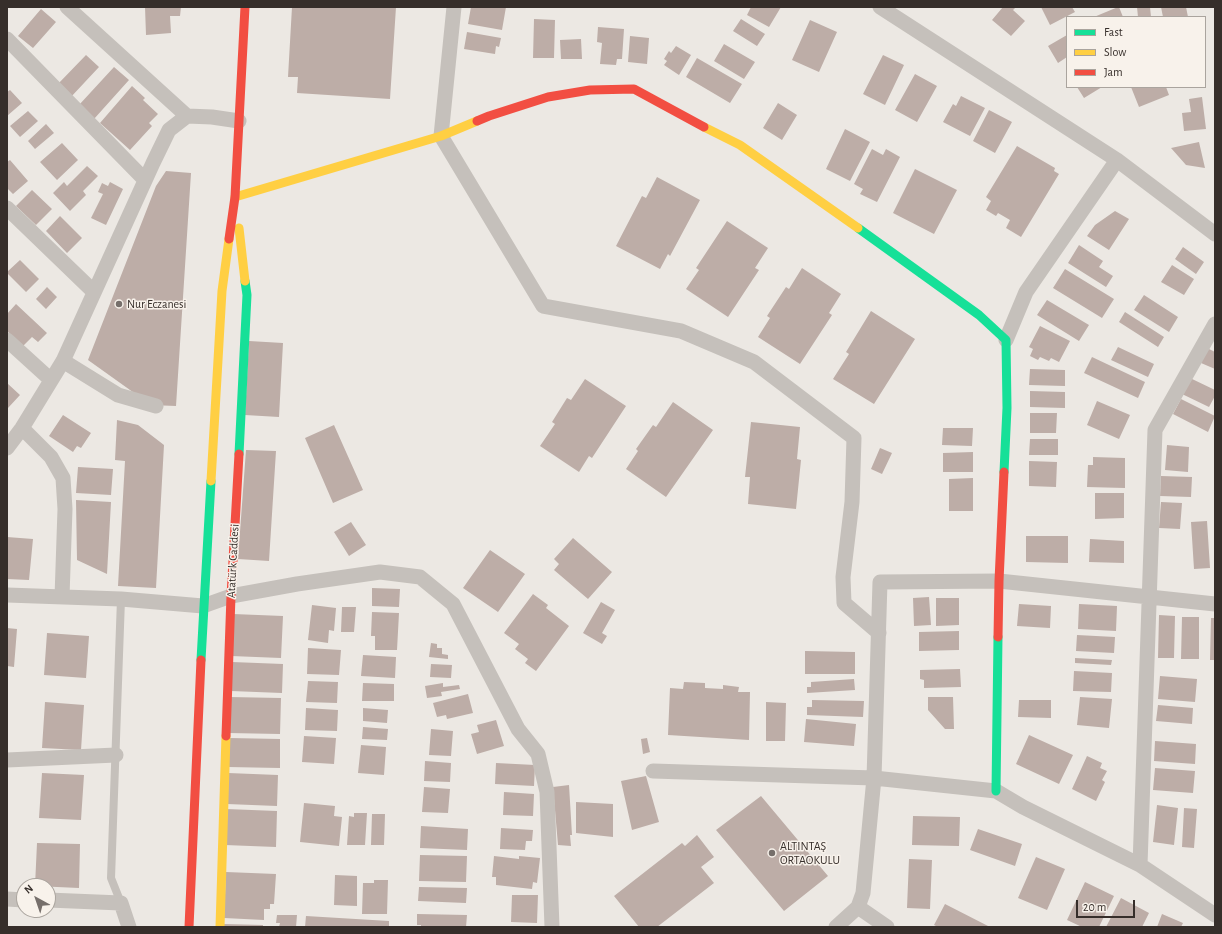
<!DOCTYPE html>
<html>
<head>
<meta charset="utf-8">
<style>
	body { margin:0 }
	#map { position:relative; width:1222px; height:934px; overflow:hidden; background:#ece8e3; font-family:"Alegreya Sans",sans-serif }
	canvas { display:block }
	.frame { position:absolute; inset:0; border:8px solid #362e2a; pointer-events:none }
	.legend { position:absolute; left:1066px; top:16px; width:140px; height:72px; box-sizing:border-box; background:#f8f2eb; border:1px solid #aaa49e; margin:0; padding:5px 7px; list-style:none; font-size:12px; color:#362e2a }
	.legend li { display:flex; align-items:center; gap:8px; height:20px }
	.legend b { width:20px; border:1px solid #aaa49e }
	.north { position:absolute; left:16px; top:878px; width:40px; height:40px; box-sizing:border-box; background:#f8f2eb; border:1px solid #aaa49e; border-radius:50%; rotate:320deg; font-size:11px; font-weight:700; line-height:16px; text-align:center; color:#362e2a }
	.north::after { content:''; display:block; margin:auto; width:14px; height:18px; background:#766f6b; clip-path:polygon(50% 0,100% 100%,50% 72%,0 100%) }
	.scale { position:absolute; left:1076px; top:900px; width:59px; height:18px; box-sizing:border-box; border:2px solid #362e2a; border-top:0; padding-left:5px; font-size:12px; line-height:14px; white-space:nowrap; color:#362e2a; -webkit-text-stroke:3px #f8f2eb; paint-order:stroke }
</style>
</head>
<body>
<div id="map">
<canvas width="1222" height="934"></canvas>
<div class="frame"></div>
<ul class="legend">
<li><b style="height:5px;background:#16e098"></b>Fast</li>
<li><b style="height:5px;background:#ffcf43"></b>Slow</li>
<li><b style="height:5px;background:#f24e42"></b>Jam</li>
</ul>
<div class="north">N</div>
<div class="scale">20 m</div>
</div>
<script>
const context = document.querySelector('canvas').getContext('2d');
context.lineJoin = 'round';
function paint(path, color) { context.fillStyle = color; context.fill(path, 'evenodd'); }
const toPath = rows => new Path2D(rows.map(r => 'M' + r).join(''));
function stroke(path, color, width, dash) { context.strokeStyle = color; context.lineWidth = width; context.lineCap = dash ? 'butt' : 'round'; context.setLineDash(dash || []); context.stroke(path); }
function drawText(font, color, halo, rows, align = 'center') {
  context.font = font + ' "Alegreya Sans",sans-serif'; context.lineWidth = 3; context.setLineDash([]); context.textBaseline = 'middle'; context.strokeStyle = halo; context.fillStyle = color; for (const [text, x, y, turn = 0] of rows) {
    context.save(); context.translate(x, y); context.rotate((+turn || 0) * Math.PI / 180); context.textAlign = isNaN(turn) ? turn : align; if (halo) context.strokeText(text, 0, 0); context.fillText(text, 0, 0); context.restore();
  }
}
paint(toPath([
	[145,7,181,7,180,16,170,16,171,33,146,35],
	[292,7,396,7,390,99,297,93,298,77,288,77],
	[471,7,506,7,502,30,468,24],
	[751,7,781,7,769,27,747,15],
	[1003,7,1016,7,1013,10,1025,21,1011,36,992,20],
	[1041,7,1072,7,1075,12,1050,25],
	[1119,7,1123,17,1094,17,1118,7],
	[1137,7,1150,7,1151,17,1138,17],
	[1161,7,1186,7,1188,17,1163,17],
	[41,9,56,22,33,48,18,36],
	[534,19,555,20,554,58,533,58],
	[741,19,765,34,757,46,733,31],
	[810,20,837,32,819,72,792,60],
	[598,27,624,29,622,59,617,59,616,65,600,64,602,43,597,42],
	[467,32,501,38,499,47,496,46,495,54,464,49],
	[1067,35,1067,57,1058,63,1048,46],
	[630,36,649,38,647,64,628,62],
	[581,39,582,59,561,59,560,40],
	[724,44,755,62,744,79,714,61],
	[676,46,691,55,679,75,664,65,667,61,664,59,669,51,671,53],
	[86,55,99,67,70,98,57,85],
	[883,55,904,65,885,105,863,94],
	[697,58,742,84,730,103,686,77],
	[114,67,129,80,94,119,79,105],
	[915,74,937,86,917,122,895,110],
	[132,86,145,98,143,100,158,114,149,123,152,126,130,150,100,123],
	[1077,87,1102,87,1084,98],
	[1131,87,1166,87,1169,95,1139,107],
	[10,90,22,103,7,116,7,92],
	[961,96,985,108,970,136,943,122,953,104,956,106],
	[1202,97,1206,129,1184,131,1182,113,1191,112,1189,99],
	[778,103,797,115,782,140,763,128],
	[989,110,1012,122,995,153,973,141],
	[28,111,38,121,20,137,10,126],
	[46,124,54,133,35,149,28,141],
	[845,129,870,142,850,181,826,169],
	[1199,142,1205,168,1186,165,1171,148],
	[62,143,78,160,57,180,40,162],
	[1017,146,1055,168,1054,171,1059,174,1021,237,1006,228,1010,220,998,213,996,216,986,210,991,201,986,197],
	[872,149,883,155,886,149,900,157,877,202,860,194,863,189,854,184],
	[10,160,28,181,13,194,7,188,7,162],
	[87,166,98,176,83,191,86,195,70,211,53,193,64,182,67,186],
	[915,169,957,190,934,234,893,213],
	[166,171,191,173,176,406,151,405,88,360,156,186],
	[657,177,700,200,670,256,668,254,660,269,616,246,642,196,646,198],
	[110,182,123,189,106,225,91,218,103,194,98,192,102,183,108,186],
	[32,190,52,209,36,225,16,206],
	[1115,211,1129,219,1109,250,1087,236,1095,225],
	[60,216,82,238,67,253,46,231],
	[727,221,768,248,755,268,759,270,728,317,686,289,699,270,696,268],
	[1079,245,1103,261,1099,267,1113,276,1106,287,1068,263],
	[1183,247,1204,262,1196,274,1175,259],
	[20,260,39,279,26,292,7,273,7,272],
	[1172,265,1194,279,1184,295,1161,282],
	[802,268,841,294,829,313,832,315,800,364,758,337,770,318,767,316,786,287,789,289],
	[1065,269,1114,299,1102,318,1053,288],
	[47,287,57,297,46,309,36,299],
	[1144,295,1178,317,1169,332,1134,310],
	[1047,300,1089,325,1079,341,1037,315],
	[16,304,47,333,38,342,32,337,23,346,7,331,7,314],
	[871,311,915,339,874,404,833,379,849,354,846,352],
	[1125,312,1164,337,1158,347,1119,322],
	[1040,326,1070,341,1059,362,1051,358,1049,361,1040,357,1038,360,1030,356,1033,349,1029,347],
	[249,341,283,343,279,417,245,415],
	[1118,347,1154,364,1148,377,1111,360],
	[1207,348,1215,352,1215,369,1201,363],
	[1092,357,1145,382,1138,398,1084,373],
	[1030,369,1065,370,1065,386,1029,385],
	[1190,378,1215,390,1215,396,1209,407,1182,394],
	[585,379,626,406,592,458,589,456,579,472,540,446,555,424,552,422,567,398,571,400],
	[7,383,20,395,8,408,7,407],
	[1030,391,1065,392,1065,408,1030,407],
	[1181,399,1215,416,1208,432,1173,414],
	[1097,401,1130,415,1119,439,1087,425],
	[673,402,713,430,666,497,626,469,638,451,636,449,653,425,656,427],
	[1030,413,1057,413,1056,433,1030,433],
	[63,415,91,433,81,448,77,446,73,452,49,436],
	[117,420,138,425,164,445,156,588,118,586,125,461,115,460],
	[751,422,800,427,797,459,801,460,796,509,748,504,750,477,745,477],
	[334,425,363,490,333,503,305,438],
	[943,428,973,428,972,446,942,445],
	[1030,439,1058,439,1058,455,1029,455],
	[1167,445,1189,447,1188,472,1165,470],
	[880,448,892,453,882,474,871,469],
	[246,450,276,451,269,561,238,559],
	[973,452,973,472,943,472,943,453],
	[1093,457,1125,458,1125,488,1087,487,1088,465,1093,465],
	[1029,461,1057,462,1056,487,1029,486],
	[78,467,113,469,111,495,76,493],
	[1161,476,1192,477,1191,497,1160,496],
	[973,478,973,511,949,511,949,479],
	[1095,493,1124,493,1124,518,1095,519],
	[76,500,111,502,107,574,77,560],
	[1161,502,1182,503,1180,529,1159,528],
	[1207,521,1210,568,1194,569,1191,522],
	[351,522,366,545,349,556,334,532],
	[1026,536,1068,536,1068,563,1026,562],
	[7,537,33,539,29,580,7,579],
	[573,538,612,572,588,599,554,570,559,564,554,559],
	[1090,539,1124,541,1124,563,1089,562],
	[490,550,525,574,498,612,463,588],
	[372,588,400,589,399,607,372,606],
	[533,594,548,605,546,608,569,626,536,671,525,663,528,659,515,649,519,644,504,633],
	[929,597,931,625,914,626,913,598],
	[936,598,959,598,959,625,936,626],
	[601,602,615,610,602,633,607,636,602,644,583,633],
	[1019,604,1051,606,1050,628,1017,626],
	[1079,604,1117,606,1116,631,1078,629],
	[312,605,336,608,334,631,329,630,328,643,308,640],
	[342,607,356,607,354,632,341,632],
	[372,612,399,613,397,650,375,650,375,636,371,636],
	[233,614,283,616,281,658,231,656],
	[1159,615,1175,616,1174,658,1158,658],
	[1182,617,1199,617,1199,659,1181,659],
	[1211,618,1215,618,1215,660,1210,660],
	[7,628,17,629,14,667,7,666],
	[959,631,959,650,919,651,919,632],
	[47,633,89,636,86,678,44,675],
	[1077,635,1115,637,1114,653,1076,651],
	[431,643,437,644,437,648,442,648,442,654,448,655,448,659,429,657],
	[308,648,341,650,339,675,307,674],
	[805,651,855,652,855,674,805,674],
	[363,655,396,657,395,678,361,676],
	[1075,658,1112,660,1111,665,1075,663],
	[232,662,283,664,282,693,231,691],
	[431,664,452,665,451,678,430,677],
	[960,669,961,687,924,688,924,680,920,679,920,670],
	[1074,671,1112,673,1111,692,1073,691],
	[1160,676,1197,679,1195,702,1158,699],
	[854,679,855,690,807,693,807,687,811,687,811,682],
	[308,681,338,682,337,703,306,702],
	[684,682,705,683,705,688,723,689,723,685,739,687,738,692,750,692,749,740,668,735,670,688,683,689],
	[363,683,394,684,394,701,362,701],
	[443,683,443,687,459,685,460,689,441,692,442,696,427,698,425,686],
	[468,694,473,713,447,719,446,715,437,717,433,703],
	[229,697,281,698,280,734,228,733],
	[928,697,953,697,954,729,945,729,928,710],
	[1080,697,1112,699,1109,728,1077,725],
	[812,700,864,701,863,717,807,715,807,707,812,707],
	[1019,700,1051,700,1051,718,1018,717],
	[45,702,84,705,81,750,42,748],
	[766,702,786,703,785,741,766,741],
	[1158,705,1193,708,1192,724,1156,721],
	[306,708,338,710,337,731,305,730],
	[363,708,388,710,387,723,363,721],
	[806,719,856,724,854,746,804,742],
	[496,720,504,746,477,754,471,734,479,732,477,725],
	[363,727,388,729,387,740,362,739],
	[431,729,453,731,451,756,429,755],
	[1029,735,1073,755,1059,784,1016,764],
	[304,736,336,738,334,764,302,762],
	[229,738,280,739,280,768,228,767],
	[647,738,650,752,643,754,641,739],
	[1155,741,1196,744,1195,764,1154,761],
	[361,745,386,747,384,775,358,773],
	[1087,756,1102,763,1100,768,1107,771,1102,780,1105,782,1096,801,1072,789],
	[425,761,451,763,450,782,424,781],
	[496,763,535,765,534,786,495,784],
	[1155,768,1195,771,1193,793,1153,790],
	[42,773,84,775,81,820,39,818],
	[228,773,278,775,277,806,227,804],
	[646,776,659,822,632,830,621,781],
	[569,785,572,835,570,835,571,846,558,845,553,787],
	[424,787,450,789,448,813,422,812],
	[504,792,534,794,533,816,503,815],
	[761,796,828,876,784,911,716,830],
	[576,802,613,804,613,837,576,833],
	[304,803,335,806,334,816,342,817,339,846,300,842],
	[1157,805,1178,808,1174,845,1153,842],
	[1184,808,1197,809,1194,848,1182,847],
	[226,809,277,811,276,847,225,845],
	[354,813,367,813,365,845,347,845,349,816,354,817],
	[372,814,385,814,384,845,371,845],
	[913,816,960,817,959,846,912,845],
	[421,826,468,829,467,850,420,848],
	[501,828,533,830,532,841,526,841,525,850,500,849],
	[978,829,1022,844,1015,866,970,850],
	[697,835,714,857,701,867,714,883,657,927,639,927,614,896,682,843,685,846],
	[37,843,80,844,79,888,35,886],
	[420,855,467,856,466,882,419,881],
	[494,856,519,859,519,856,540,858,537,883,533,882,532,889,496,885,496,877,492,877],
	[1036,857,1065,869,1047,910,1018,898],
	[909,859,932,860,930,909,907,908],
	[226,872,276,874,274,904,270,904,270,909,264,909,264,920,224,918],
	[335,875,357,876,357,906,334,905],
	[374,880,388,880,387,914,362,914,363,883,374,883],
	[1085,882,1114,896,1099,927,1082,927,1067,920],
	[419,887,467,888,466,903,418,901],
	[512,895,538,895,537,923,511,922],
	[1121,898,1149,913,1142,927,1106,927],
	[945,904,990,927,938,927,934,925],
	[417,914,467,915,466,927,421,927,421,925,417,925],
	[1162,914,1183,923,1181,927,1157,927],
	[277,915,297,915,296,927,279,927,280,923,276,923],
	[306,916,389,921,389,927,305,927],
	[224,924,263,925,263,927,224,927]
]), '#bdada7');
stroke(toPath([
	[121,903,111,878,121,599]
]), '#c5c0bb', 8);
stroke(toPath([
	[67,7,187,116],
	[454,7,441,136,543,306,681,331,754,362,854,438,852,502,843,577,844,603,879,633],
	[880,7,1117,160,1215,234],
	[7,39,145,180],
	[7,208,94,292],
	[7,340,51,380],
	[1006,340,1026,292,1117,160],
	[63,361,118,395,156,406],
	[22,428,51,457,63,478,65,509,62,597],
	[7,448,22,428,63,361,153,163,169,130,187,116,212,117,239,121],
	[7,595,121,599,203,606,231,596,297,584,380,572,420,577,453,604,518,729,538,754,547,792,552,927],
	[1215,604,999,581,880,582,874,778,996,791,1023,807,1140,865,1215,915],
	[7,760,116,755],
	[653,771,874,778,863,893,858,907,836,927],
	[1140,865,1155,430,1215,324],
	[7,899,24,900],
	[48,900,121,903,129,927],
	[858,907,887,927]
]), '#c5c0bb', 15);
stroke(toPath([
	[858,228,979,315,1006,340,1007,408,1004,472],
	[239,454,247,295,245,281],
	[201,660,211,481],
	[996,791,998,637]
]), '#16e098', 9);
stroke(toPath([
	[704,127,740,145,858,228],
	[235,197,441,136,477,121],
	[239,228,245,281],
	[211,481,222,291,229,239],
	[220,927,226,736]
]), '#ffcf43', 9);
stroke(toPath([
	[477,121,489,116,548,97,590,90,634,89,704,127],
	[229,239,235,197,245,7],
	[998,637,999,581,1004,472],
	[226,736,231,596,239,454],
	[189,927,201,660]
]), '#f24e42', 9);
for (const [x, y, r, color] of [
	[119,304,4,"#766f6b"],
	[772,853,4,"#766f6b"]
]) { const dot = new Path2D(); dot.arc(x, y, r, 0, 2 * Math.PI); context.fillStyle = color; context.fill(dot); stroke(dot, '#f8f2eb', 1.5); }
drawText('12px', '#362e2a', '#f8f2eb', [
	["Nur Eczanesi",127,304],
	["ALTINTAŞ",780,846],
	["ORTAOKULU",780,860]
], 'left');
drawText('12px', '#362e2a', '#f8f2eb', [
	["Atatürk Caddesi",233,561,-87]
]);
</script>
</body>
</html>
